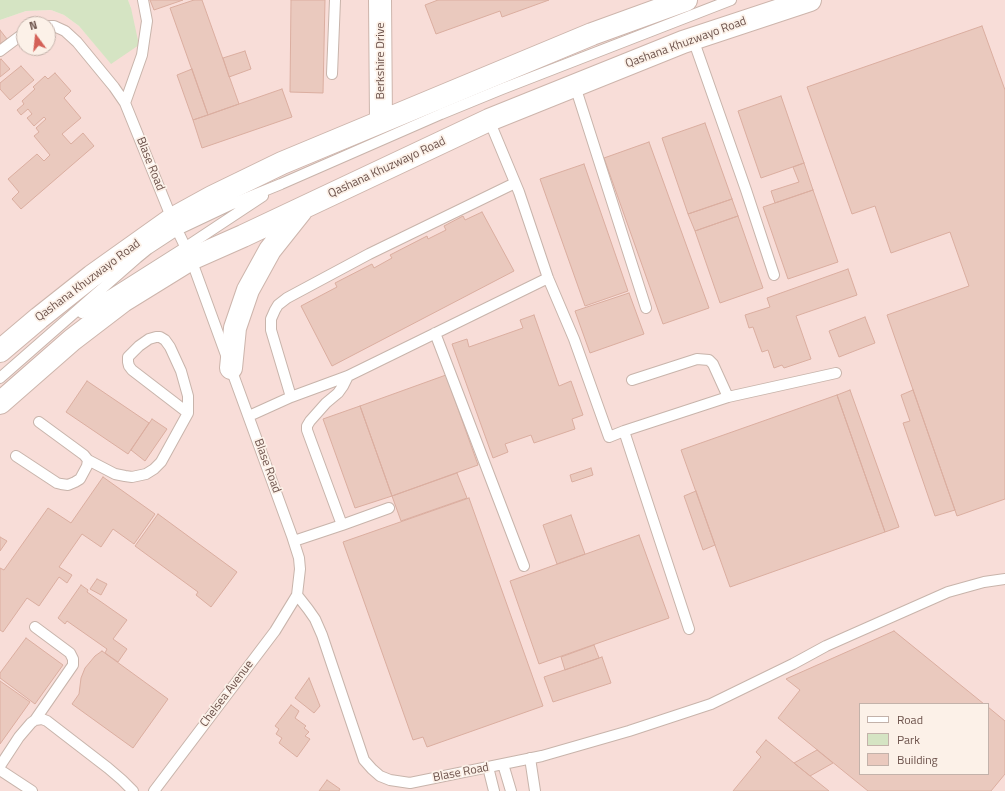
<!DOCTYPE html>
<html>
<head>
<meta charset="utf-8">
<style>
	body { margin:0 }
	#map { position:relative; width:1005px; height:791px; overflow:hidden; background:#f9ede3; font-family:"Titillium Web",sans-serif }
	canvas { display:block }
	.legend { position:absolute; left:859px; top:703px; width:130px; height:72px; box-sizing:border-box; background:#fcf1e8; border:1px solid #c3b2aa; margin:0; padding:5px 7px; list-style:none; font-size:12px; color:#6d534c }
	.legend li { display:flex; align-items:center; gap:8px; height:20px }
	.legend b { width:20px; border:1px solid #c3b2aa }
	.north { position:absolute; left:16px; top:16px; width:40px; height:40px; box-sizing:border-box; background:#fcf1e8; border:1px solid #c3b2aa; border-radius:50%; rotate:345deg; font-size:11px; font-weight:700; line-height:16px; text-align:center; color:#6d534c }
	.north::after { content:''; display:block; margin:auto; width:14px; height:18px; background:#d46057; clip-path:polygon(50% 0,100% 100%,50% 72%,0 100%) }
</style>
</head>
<body>
<div id="map">
<canvas width="1005" height="791"></canvas>
<ul class="legend">
<li><b style="height:5px;background:#fff"></b>Road</li>
<li><b style="height:11px;background:#d5e4c3"></b>Park</li>
<li><b style="height:11px;background:#eac9be"></b>Building</li>
</ul>
<div class="north">N</div>
</div>
<script>
const context = document.querySelector('canvas').getContext('2d');
context.lineJoin = 'round';
function paint(path, color) { context.fillStyle = color; context.fill(path, 'evenodd'); }
const toPath = rows => new Path2D(rows.map(r => 'M' + r).join(''));
function stroke(path, color, width, dash) { context.strokeStyle = color; context.lineWidth = width; context.lineCap = dash ? 'butt' : 'round'; context.setLineDash(dash || []); context.stroke(path); }
function drawText(font, color, halo, rows, align = 'center') {
  context.font = font + ' "Titillium Web",sans-serif'; context.lineWidth = 3.5; context.setLineDash([]); context.textBaseline = 'middle'; context.strokeStyle = halo; context.fillStyle = color; for (const [text, x, y, turn = 0] of rows) {
    context.save(); context.translate(x, y); context.rotate((+turn || 0) * Math.PI / 180); context.textAlign = isNaN(turn) ? turn : align; if (halo) context.strokeText(text, 0, 0); context.fillText(text, 0, 0); context.restore();
  }
}
paint(toPath([
	[128,0,1005,0,1005,791,0,791,0,20,26,11,51,10,64,15,79,26,111,63,131,8],
	[24,24,48,24,48,48,24,48],
	[860,704,988,704,988,774,860,774]
]), '#f8ddd8');
paint(toPath([
	[0,0,128,0,131,8,139,45,111,64,79,26,64,15,51,10,26,11,0,20]
]), '#d5e4c3');
const building = toPath([
	[150,0,183,0,154,10,150,0],
	[194,0,202,0,239,104,208,115,170,8,194,0],
	[291,0,325,0,323,93,290,92,291,0],
	[438,0,549,0,502,17,500,11,436,34,425,5,438,0],
	[982,26,1005,90,1005,499,957,516,887,315,969,286,950,232,891,253,875,206,852,214,807,87,982,26],
	[0,30,7,39,0,44,0,30],
	[245,51,251,69,229,77,223,58,245,51],
	[1,59,10,69,0,77,0,60,1,59],
	[21,66,34,80,10,100,0,89,0,83,21,66],
	[192,69,208,115,193,120,177,75,192,69],
	[55,73,71,91,64,98,81,118,62,134,71,144,83,133,94,146,21,209,12,199,19,192,8,179,37,154,44,161,50,155,34,136,39,132,36,128,46,119,44,117,34,126,27,118,32,114,28,109,21,115,17,110,24,104,22,101,35,89,33,87,45,76,48,79,55,73],
	[282,89,292,117,202,148,193,120,282,89],
	[781,96,804,163,761,178,738,111,781,96],
	[705,123,732,199,688,214,662,138,705,123],
	[649,142,709,308,663,324,604,158,649,142],
	[804,163,813,190,775,203,771,191,799,182,793,167,804,163],
	[584,164,628,291,585,306,540,179,584,164],
	[813,190,838,262,788,279,763,207,813,190],
	[732,199,738,216,695,231,688,214,732,199],
	[482,212,514,271,332,366,301,306,337,287,335,283,372,264,374,268,392,258,390,255,427,236,428,239,446,230,444,226,463,216,465,220,482,212],
	[738,216,763,288,720,303,695,231,738,216],
	[848,269,857,295,796,316,811,359,784,368,782,365,774,368,768,350,762,352,753,327,749,328,745,315,770,307,767,298,848,269],
	[629,293,644,334,590,353,575,311,629,293],
	[534,315,559,386,571,381,583,415,572,419,575,429,534,443,531,435,505,444,508,452,493,458,452,344,467,339,469,347,523,328,520,320,534,315],
	[865,317,875,343,839,357,829,331,865,317],
	[446,375,478,465,392,496,360,406,446,375],
	[87,381,149,423,128,454,66,412,87,381],
	[850,390,899,527,885,532,837,395,850,390],
	[913,390,955,510,935,516,903,423,910,421,901,395,913,390],
	[837,395,885,532,730,587,681,450,837,395],
	[360,406,392,496,355,508,323,419,360,406],
	[152,419,167,429,145,461,131,450,152,419],
	[591,468,593,475,572,482,570,475,591,468],
	[457,473,467,498,401,521,392,496,457,473],
	[103,477,155,514,134,544,113,529,101,547,82,534,59,567,72,575,67,583,59,577,39,606,27,598,3,632,0,630,0,568,4,570,48,508,71,523,103,477],
	[696,491,715,545,703,550,684,496,696,491],
	[469,498,543,706,427,747,423,737,413,740,343,542,469,498],
	[158,514,237,572,211,607,196,595,198,592,135,546,158,514],
	[571,515,585,554,557,564,543,525,571,515],
	[639,535,669,618,539,664,510,581,639,535],
	[0,537,7,541,0,551,0,537],
	[97,579,107,584,101,595,90,589,97,579],
	[81,585,88,590,87,592,127,620,113,639,127,649,118,662,105,653,107,649,67,621,65,624,58,618,81,585],
	[894,631,984,704,860,704,860,774,988,774,988,707,1005,721,1005,774,991,791,868,791,778,718,800,690,786,679,788,678,894,631],
	[26,638,63,665,35,704,0,678,0,673,26,638],
	[594,645,599,658,565,670,561,657,594,645],
	[102,651,168,699,133,748,72,704,79,694,81,678,85,668,95,656,102,651],
	[602,657,611,683,553,702,544,677,602,657],
	[309,678,320,706,314,713,295,698,309,678],
	[0,681,30,702,0,744,0,681],
	[291,705,299,711,295,718,306,726,304,728,309,732,305,736,310,739,297,757,279,743,282,738,276,734,279,729,275,726,291,705],
	[766,740,794,763,829,791,733,791,761,757,756,752,766,740],
	[817,750,833,763,810,776,794,763,817,750],
	[327,780,340,789,339,791,319,791,327,780]
]);
paint(building, '#eac9be');
stroke(building, '#dbaea0', 1);
const lane = toPath([
	[48,26,54,26,65,31,77,42,114,87,125,103,172,219,191,259,292,536,299,558,300,569,297,595,275,631,154,791],
	[693,39,746,190,774,275],
	[0,51,20,36,24,34],
	[332,74,335,0],
	[575,86,646,308],
	[125,103,142,55,144,41,147,21,143,0],
	[489,120,519,192,548,278,574,339,609,437,624,431,689,629],
	[82,313,186,247,263,196],
	[435,333,524,566],
	[0,378,137,258,148,249,177,230,232,204,281,184,441,114,502,89,731,0],
	[632,380,697,359,709,360,713,364,728,397],
	[291,397,271,330,271,319,275,310,278,305,287,298,369,254,515,183],
	[249,416,291,397,348,376,548,278],
	[624,431,728,397,836,373],
	[16,456,57,483,61,484,68,485,75,482,80,479,87,466,88,460,84,455,39,422],
	[88,460,115,474,125,476,132,477,146,474,154,469,161,462,188,413,188,396,181,371,170,347,165,340,160,337,156,337,149,339,139,346,128,357,128,362,129,366,132,370,188,413],
	[342,525,311,441,307,430,307,426,310,421,326,403,338,393,343,386,348,376],
	[294,541,342,525,389,508],
	[297,595,308,609,315,619,322,635,364,760,372,769,380,776,390,780,410,783,542,756,629,731,711,704,793,664,826,646,948,592,984,582,1005,579],
	[35,627,70,653,73,659,73,665,35,720],
	[530,758,535,791],
	[503,764,511,791],
	[0,766,19,737,31,723,35,720,42,719,47,721,108,768,122,780,133,791],
	[488,767,494,791],
	[0,770,32,791]
]);
const secondary = toPath([
	[380,0,381,121],
	[0,351,39,318,92,276,172,219,212,197,282,163,592,34,686,0],
	[231,368,235,328,248,290,270,250,301,211],
	[0,403,72,340,123,301,191,259,243,236,489,120,683,42,810,0]
]);
stroke(lane, '#c8b4ab', 12);
stroke(secondary, '#cdb5ac', 24);
stroke(lane, '#fff', 10);
stroke(secondary, '#fff', 22);
drawText('12px', '#6d534c', '#fcf1e8', [
	["Qashana Khuzwayo Road",686,43,-20],
	["Berkshire Drive",381,61,-90],
	["Blase Road",150,164,68],
	["Qashana Khuzwayo Road",387,168,-25],
	["Qashana Khuzwayo Road",88,281,-37],
	["Blase Road",267,466,70],
	["Chelsea Avenue",227,694,-53],
	["Blase Road",461,773,-11]
]);
</script>
</body>
</html>
